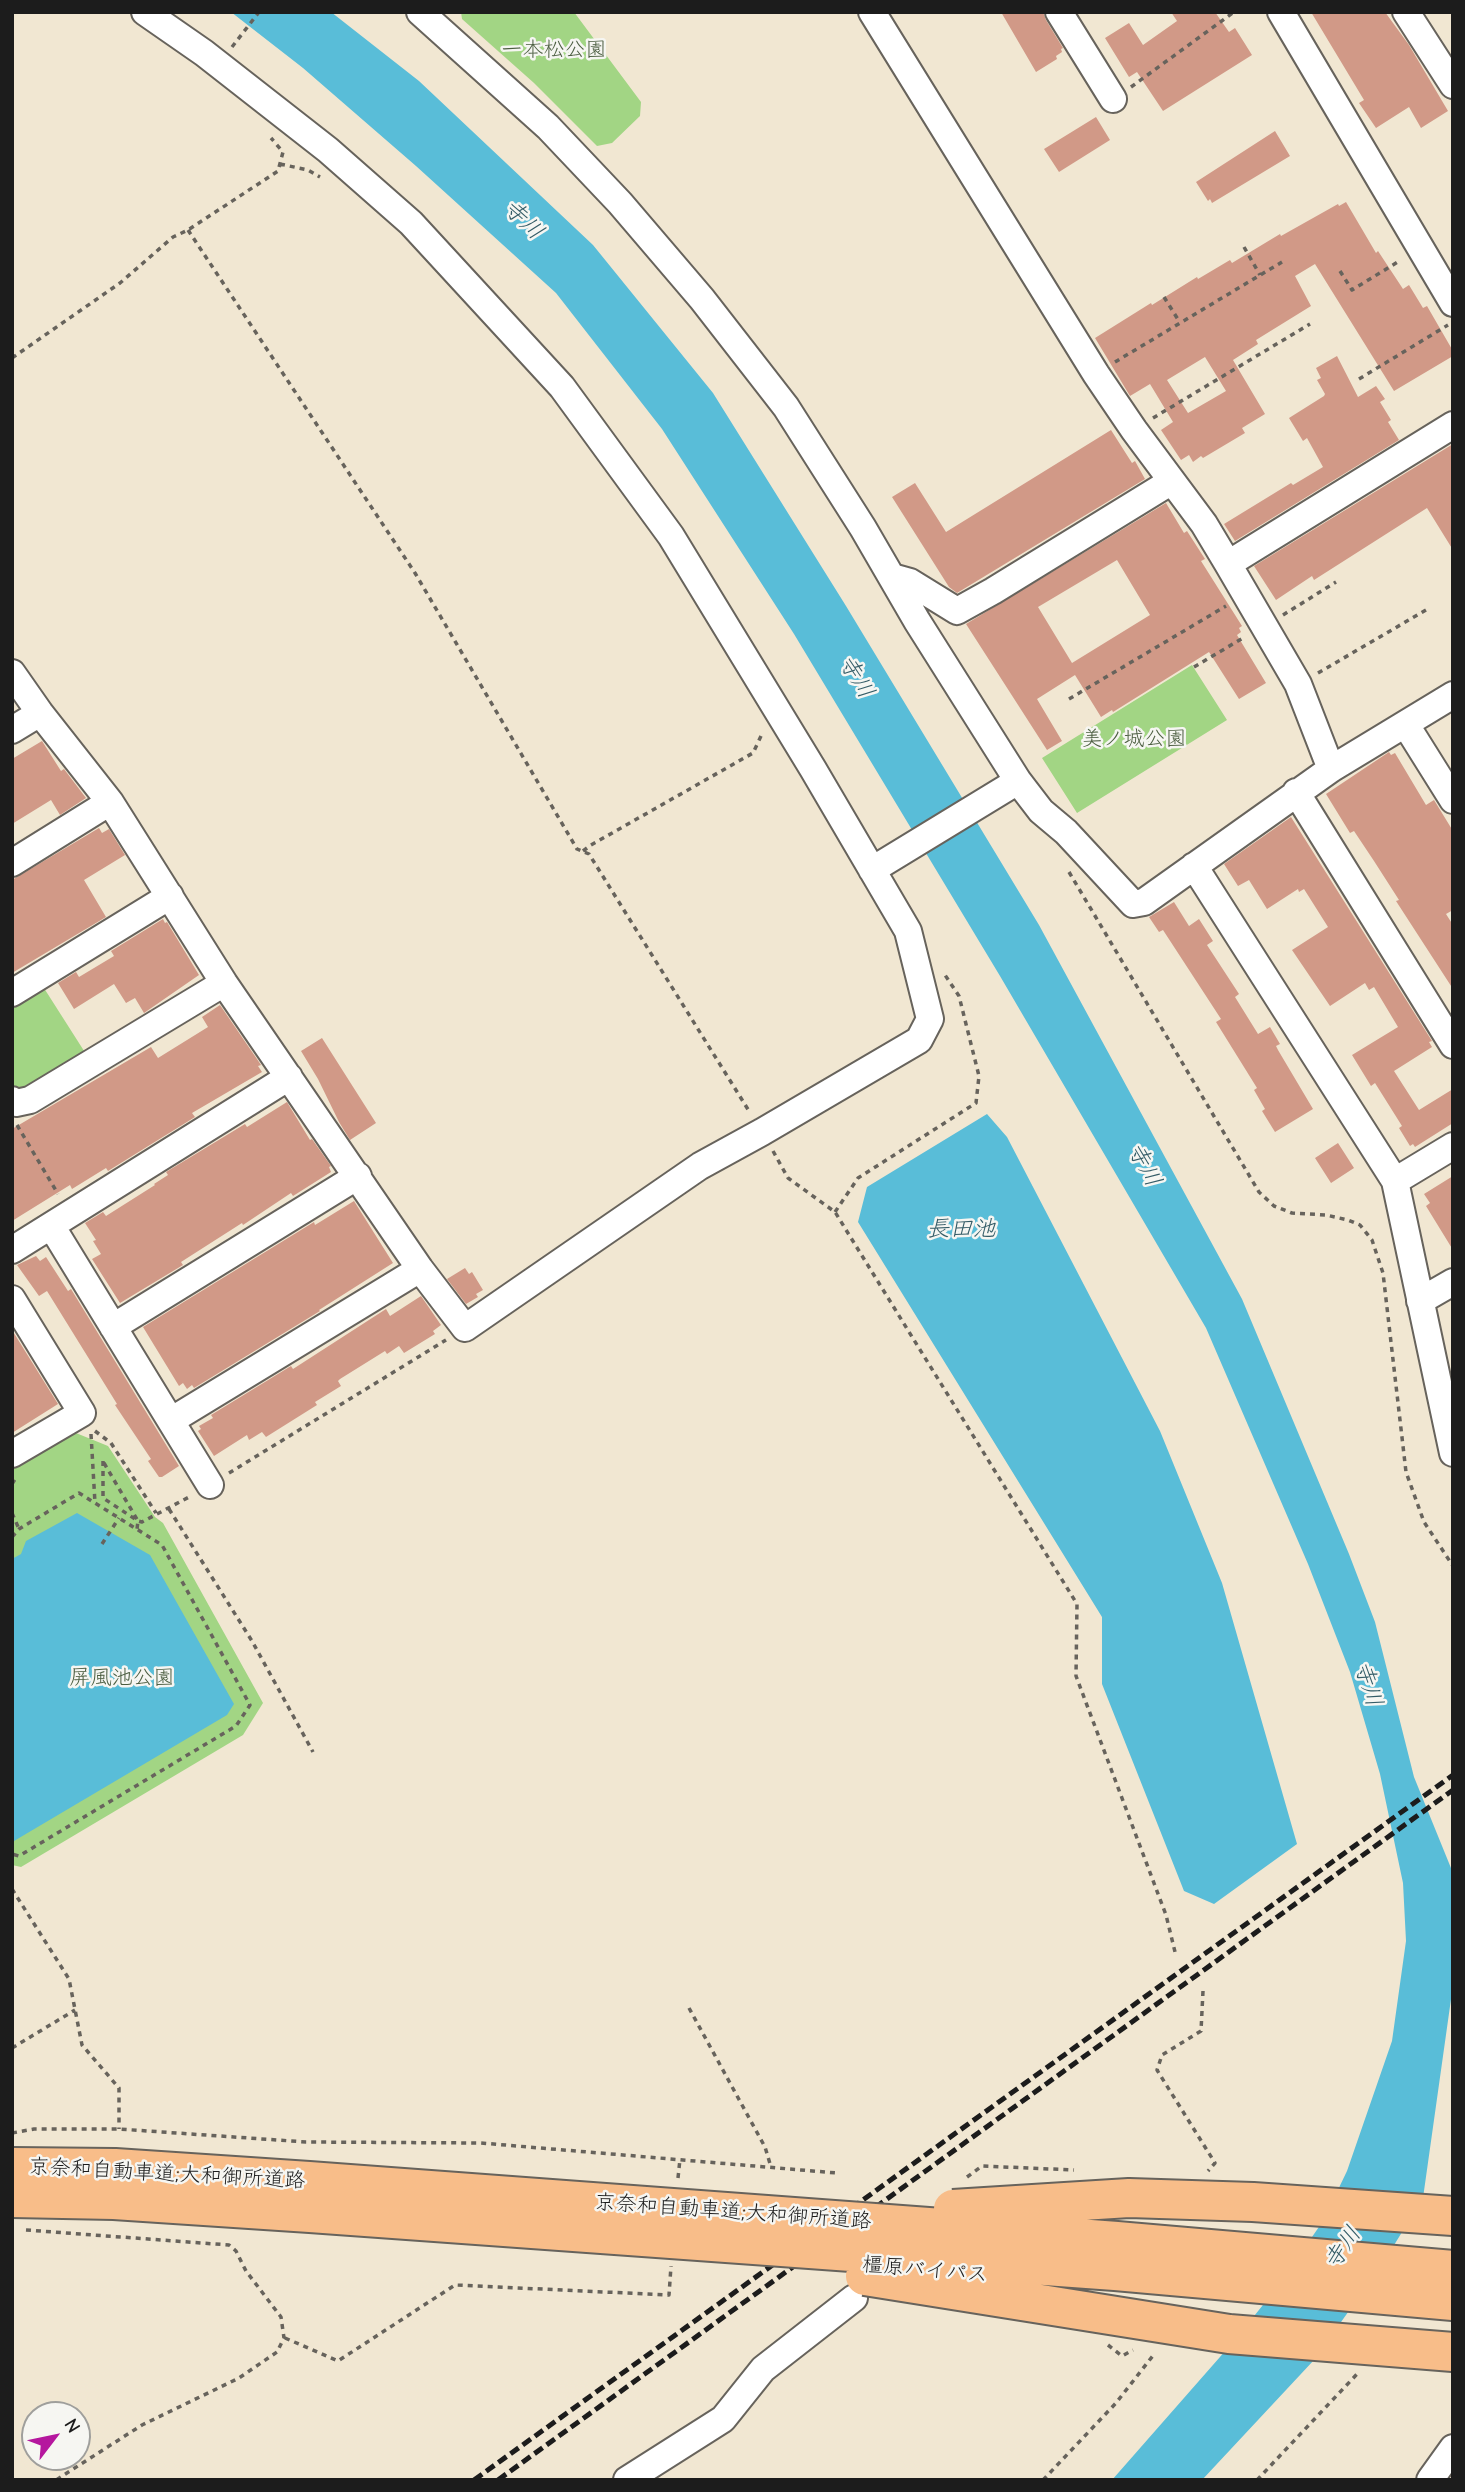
<!DOCTYPE html>
<html>
<head>
<meta charset="utf-8">
<style>
	body { margin:0 }
	#map { position:relative; width:1465px; height:2492px; overflow:hidden; background:#f1e7d2; font-family:"Comic Neue",sans-serif }
	canvas { display:block }
	.frame { position:absolute; inset:0; border:14px solid #1c1c1c; pointer-events:none }
	.north { position:absolute; left:21px; top:2401px; width:70px; height:70px; box-sizing:border-box; background:#f6f6f2; border:2px solid #9f9f9c; border-radius:50%; rotate:58deg; font-size:19px; font-weight:700; line-height:28px; text-align:center; color:#1c1c1c }
	.north::after { content:''; display:block; margin:auto; width:24px; height:32px; background:#b5179e; clip-path:polygon(50% 0,100% 100%,50% 72%,0 100%) }
</style>
</head>
<body>
<div id="map">
<canvas width="1465" height="2492"></canvas>
<div class="frame"></div>
<div class="north">N</div>
</div>
<script>
const context = document.querySelector('canvas').getContext('2d');
context.lineJoin = 'round';
function paint(path, color) { context.fillStyle = color; context.fill(path, 'evenodd'); }
const toPath = rows => new Path2D(rows.map(r => 'M' + r).join(''));
function stroke(path, color, width, dash) { context.strokeStyle = color; context.lineWidth = width; context.lineCap = dash ? 'butt' : 'round'; context.setLineDash(dash || []); context.stroke(path); }
function drawText(font, color, halo, rows, align = 'center') {
  context.font = font + ' "Comic Neue","Klee One",sans-serif'; context.lineWidth = 5; context.setLineDash([]); context.textBaseline = 'middle'; context.strokeStyle = halo; context.fillStyle = color; for (const [text, x, y, turn = 0] of rows) {
    context.save(); context.translate(x, y); context.rotate((+turn || 0) * Math.PI / 180); context.textAlign = isNaN(turn) ? turn : align; if (halo) context.strokeText(text, 0, 0); context.fillText(text, 0, 0); context.restore();
  }
}
paint(toPath([
	[461,12,574,12,641,102,640,116,612,143,597,146,534,83,462,19],
	[1192,665,1227,720,1077,813,1042,758],
	[42,985,86,1054,26,1091,12,1088,12,1004],
	[71,1431,108,1446,155,1517,163,1523,263,1703,243,1735,21,1867,12,1865,12,1466]
]), '#a2d584');
paint(toPath([
	[231,12,331,12,419,81,593,245,713,393,846,606,1039,925,1242,1299,1349,1554,1375,1622,1414,1777,1453,1873,1453,1985,1423,2198,1383,2263,1314,2360,1202,2480,1112,2480,1234,2341,1279,2285,1323,2221,1347,2171,1392,2041,1406,1941,1403,1883,1380,1774,1350,1672,1308,1564,1206,1328,1000,976,794,634,662,429,556,293,416,166,303,68],
	[987,1114,1007,1137,1160,1431,1222,1583,1297,1844,1214,1904,1184,1891,1102,1684,1102,1617,858,1222,867,1187],
	[77,1513,150,1555,234,1704,227,1715,14,1841,12,1840,12,1559,21,1554,26,1541]
]), '#59bdd8');
paint(toPath([
	[1001,12,1043,12,1046,20,1063,48,1061,49,1062,52,1056,56,1057,59,1036,72],
	[1171,12,1215,12,1229,32,1235,28,1252,55,1163,111,1137,72,1129,77,1105,38,1129,23,1143,45,1177,21],
	[1311,12,1385,12,1409,45,1448,111,1421,128,1409,107,1376,128,1359,103,1364,100],
	[1096,117,1110,140,1059,172,1044,149],
	[1275,131,1290,156,1212,203,1210,199,1208,201,1196,182],
	[1346,202,1376,253,1378,251,1403,289,1409,285,1423,308,1427,306,1453,351,1453,356,1394,391,1315,264,1295,276,1311,306,1256,340,1258,344,1233,360,1265,414,1242,428,1245,433,1203,458,1201,456,1193,462,1189,455,1181,460,1161,430,1173,422,1150,384,1130,396,1095,338,1151,303,1152,305,1197,277,1198,279,1230,260,1232,263,1280,234,1281,236,1338,204,1339,206],
	[1205,357,1226,391,1188,413,1167,380],
	[1337,356,1358,397,1376,386,1385,399,1380,402,1391,420,1388,422,1399,440,1235,541,1224,524,1291,483,1293,485,1323,467,1307,438,1303,441,1289,418,1324,396,1325,394,1317,380,1321,378,1316,368],
	[1111,430,1132,463,1135,461,1145,479,957,593,949,587,892,497,915,483,946,532],
	[1453,444,1453,550,1427,508,1314,580,1312,576,1276,600,1254,566],
	[1166,503,1184,533,1187,531,1205,559,1201,561,1242,626,1239,628,1241,632,1237,635,1266,683,1239,699,1209,652,1113,712,1112,710,1101,717,1075,675,1037,699,1062,741,1047,750,966,624],
	[1117,560,1150,615,1072,663,1038,607],
	[42,741,61,771,64,769,86,798,60,815,51,800,12,824,12,759],
	[1389,752,1391,755,1395,753,1426,805,1434,800,1453,831,1453,910,1446,914,1453,925,1453,989,1396,901,1399,900,1374,861,1354,831,1350,833,1326,794],
	[1291,817,1432,1041,1429,1042,1432,1047,1394,1071,1419,1110,1453,1089,1453,1123,1415,1147,1413,1144,1410,1146,1399,1128,1402,1126,1375,1083,1371,1086,1352,1055,1398,1027,1374,987,1369,990,1365,983,1330,1006,1292,950,1328,927,1304,889,1299,892,1298,889,1267,909,1249,880,1238,886,1224,864],
	[99,828,102,833,109,829,125,855,84,880,106,917,12,973,12,880],
	[1174,902,1189,926,1199,919,1213,941,1207,945,1239,994,1235,997,1258,1034,1270,1027,1280,1044,1276,1046,1278,1050,1313,1109,1275,1132,1262,1111,1265,1109,1254,1090,1257,1088,1216,1022,1221,1019,1163,930,1159,932,1149,917],
	[163,919,165,923,167,922,199,975,144,1013,135,998,126,1003,114,984,74,1009,58,983,76,972,79,977,114,956,111,951],
	[220,1005,259,1062,261,1065,258,1066,262,1072,192,1113,195,1117,108,1171,106,1168,72,1189,70,1185,12,1221,12,1129,151,1047,158,1058,208,1027,202,1017],
	[322,1038,376,1123,350,1140,339,1122,318,1079,301,1051],
	[287,1102,310,1140,312,1139,331,1166,329,1167,331,1172,293,1196,291,1193,243,1225,242,1223,181,1262,183,1265,120,1303,92,1259,101,1254,93,1241,96,1240,85,1223,103,1212,106,1216,155,1185,154,1184,168,1175,166,1172,245,1124,247,1127],
	[1338,1143,1354,1168,1331,1183,1315,1158],
	[1453,1176,1453,1250,1426,1206,1430,1203,1424,1194],
	[354,1201,393,1263,319,1310,320,1311,194,1388,192,1385,187,1389,183,1383,179,1386,143,1327,314,1222,315,1225],
	[36,1256,40,1261,46,1257,68,1291,71,1289,179,1466,162,1477,159,1477,148,1461,151,1459,115,1405,117,1404,47,1291,39,1296,17,1265],
	[465,1268,469,1274,472,1272,483,1290,476,1294,478,1297,466,1304,447,1279],
	[421,1296,441,1325,433,1331,435,1334,404,1353,399,1346,387,1354,385,1351,340,1379,338,1381,341,1386,315,1402,317,1405,266,1437,262,1432,249,1440,247,1435,214,1456,198,1431,201,1429,199,1426,213,1418,211,1415,291,1366,293,1369,386,1309,390,1316],
	[12,1330,58,1404,12,1433]
]), '#d19987');
const minor = toPath([
	[420,12,548,127,620,203,702,299,786,407,863,528,917,621,1018,781,1041,811,1066,832,1133,904,1144,902,1331,769,1453,695],
	[872,12,1096,374,1134,430,1204,524,1228,564,1298,684,1331,769],
	[1059,12,1113,99],
	[1281,12,1453,303],
	[1406,12,1453,85],
	[1228,564,1453,425],
	[892,577,910,582,957,611,993,591,1172,481],
	[12,673,40,713,110,802,224,983,420,1269,465,1328,700,1166,762,1132,919,1040,930,1019,908,931,813,769,671,536,562,387,411,223,328,150,204,53,145,12],
	[1406,725,1453,800],
	[12,730,40,713],
	[1296,792,1453,1045],
	[12,863,110,802],
	[1194,866,1395,1181,1453,1453],
	[872,870,1018,781],
	[12,993,170,896],
	[12,1100,16,1103,30,1100,224,983],
	[1395,1181,1453,1146],
	[52,1227,210,1485],
	[12,1250,289,1077],
	[12,1299,82,1413,12,1454],
	[1420,1301,1453,1282],
	[113,1327,358,1176],
	[172,1420,420,1269],
	[627,2480,723,2419,763,2369,854,2298],
	[1430,2480,1453,2448]
]);
stroke(minor, '#67635c', 30);
stroke(toPath([
	[232,47,259,12],
	[1131,87,1234,12],
	[280,164,308,170,320,177],
	[188,230,415,573,577,849,589,854,749,1111],
	[1244,247,1260,275],
	[1340,271,1352,290,1401,260],
	[1164,297,1179,321],
	[12,358,120,283,173,237,188,230,278,171,283,152,271,138],
	[1115,362,1282,262],
	[1359,379,1448,325],
	[1153,418,1310,324],
	[1283,615,1336,582],
	[1194,667,1243,638],
	[1318,673,1426,610],
	[1069,699,1226,606],
	[583,851,591,845,753,753,762,734],
	[1069,872,1259,1192,1274,1206,1292,1213,1326,1215,1348,1220,1360,1225,1372,1240,1383,1273,1406,1472,1424,1522,1453,1566],
	[17,1125,58,1194],
	[773,1151,788,1178,835,1212,1077,1604,1076,1676,1166,1915,1176,1956],
	[835,1212,858,1178,976,1103,979,1076,959,996,943,972],
	[95,1431,111,1443,156,1513],
	[91,1434,95,1503],
	[103,1461,103,1498,138,1521,142,1522,189,1497],
	[104,1463,138,1521,137,1529],
	[229,1473,446,1340],
	[12,1484,17,1476],
	[169,1509,252,1641,313,1752],
	[12,1513,19,1529],
	[12,1537,19,1529,79,1493,162,1545,250,1705,236,1726,19,1856,12,1854],
	[102,1544,119,1518],
	[12,1889,69,1979,82,2045,119,2088,119,2129],
	[1203,1991,1201,2031,1162,2055,1157,2070,1215,2163,1208,2171],
	[689,2008,765,2147,771,2167],
	[12,2048,75,2010],
	[12,2133,34,2129,119,2129,306,2142,481,2143,837,2173],
	[967,2177,982,2166,1074,2170],
	[678,2178,680,2159],
	[26,2230,229,2245,236,2251,246,2271,281,2317,284,2338,277,2352,239,2378,142,2425,56,2480],
	[285,2338,338,2361,455,2285,669,2295,671,2266],
	[1108,2345,1122,2356,1133,2350],
	[1043,2480,1116,2403,1155,2353],
	[1257,2480,1358,2373]
]), '#67635c', 3.5, [5, 5]);
stroke(minor, '#fff', 26);
stroke(toPath([
	[474,2480,1453,1775],
	[498,2480,1453,1790]
]), '#1c1c1c', 5, [10, 5]);
const highwayBridge = toPath([
	[12,2167,115,2168,309,2181,1117,2241,1453,2270],
	[12,2198,114,2200,310,2213,1115,2271,1453,2301],
	[953,2209,1129,2198,1253,2202,1453,2216],
	[865,2276,1229,2334,1453,2352]
]);
stroke(highwayBridge, '#67635c', 42, []);
stroke(highwayBridge, '#f8bd89', 38);
drawText('21px', '#4b5d40', '#f6f6f2', [
	["一本松公園",554,50],
	["美ノ城公園",1134,739],
	["屏風池公園",122,1678]
]);
drawText('21px', '#1c1c1c', '#f6f6f2', [
	["京奈和自動車道;大和御所道路",167,2174,3],
	["京奈和自動車道;大和御所道路",733,2212,4],
	["橿原バイパス",925,2270,5]
]);
drawText('italic 23px', '#345c67', '#f6f6f2', [
	["寺川",523,220,44],
	["寺川",856,677,59],
	["寺川",1144,1165,62],
	["長田池",961,1229],
	["寺川",1368,1684,73],
	["寺川",1343,2248,-56]
]);
</script>
</body>
</html>
